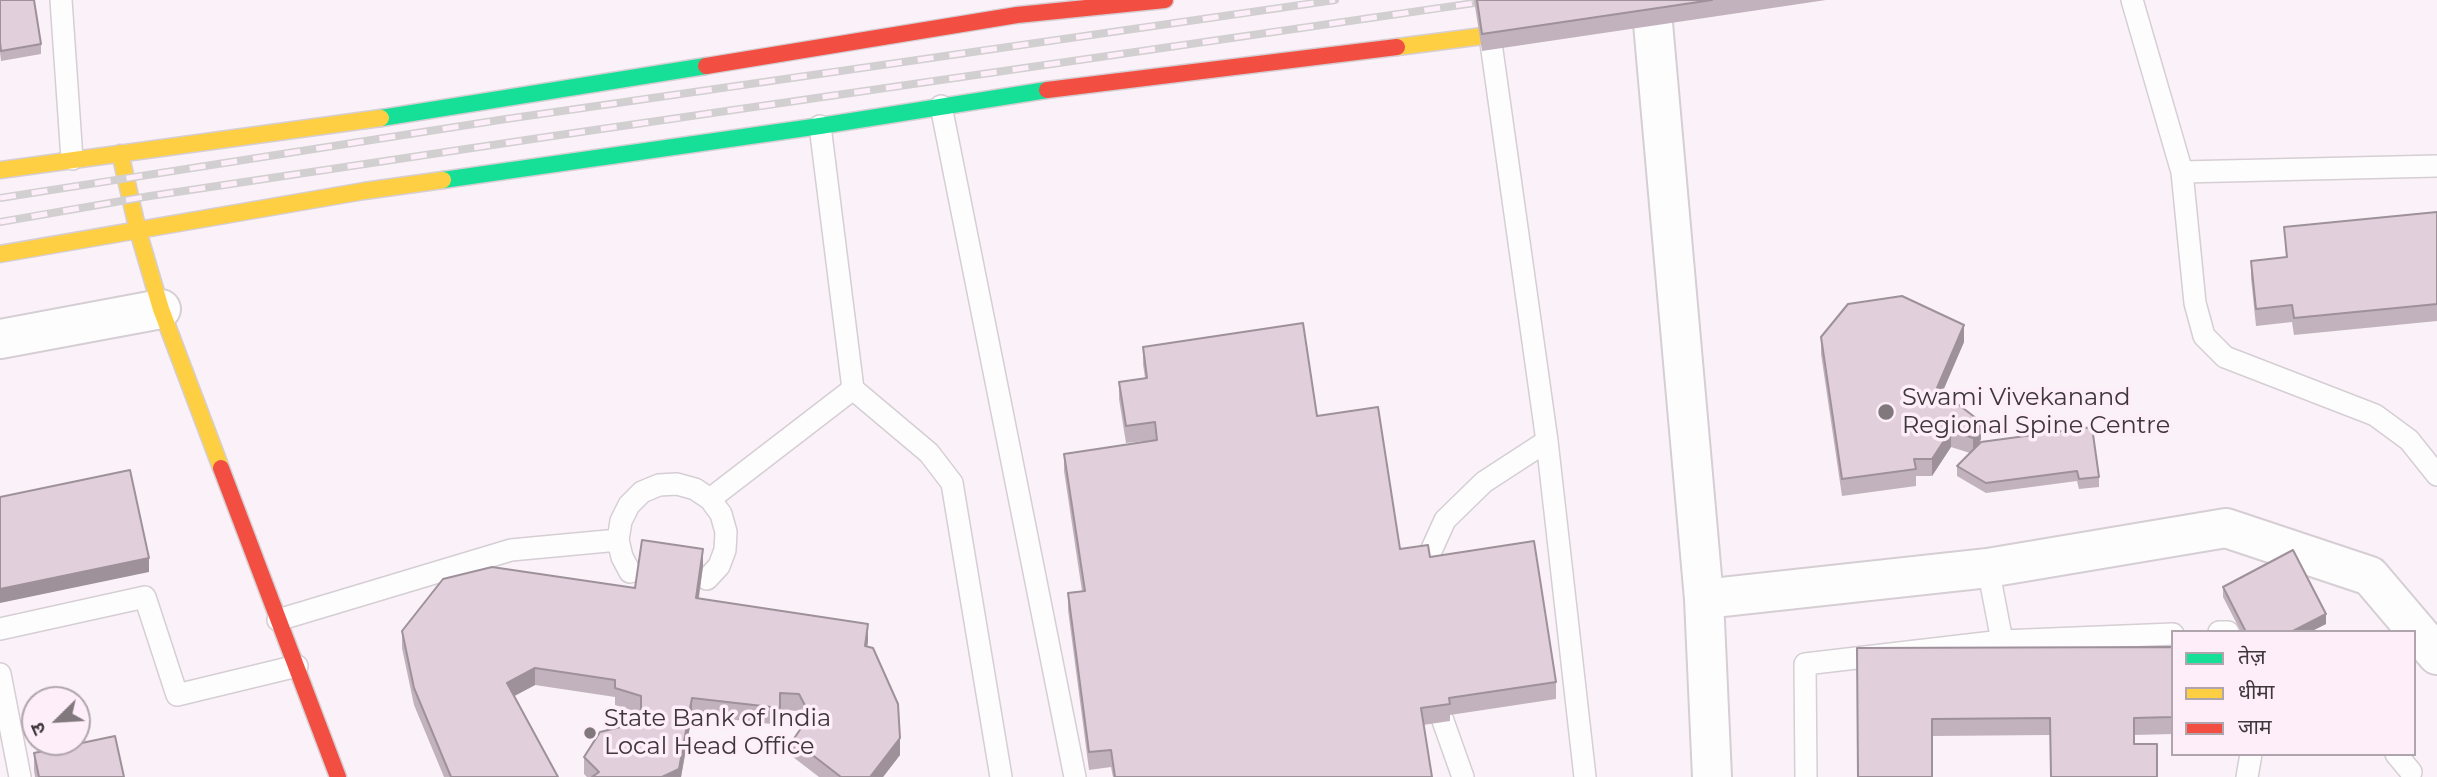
<!DOCTYPE html>
<html>
<head>
<meta charset="utf-8">
<style>
	body { margin:0 }
	#map { position:relative; width:2437px; height:777px; overflow:hidden; background:#faf2f8; font-family:Montserrat,"Noto Sans Devanagari",sans-serif }
	canvas { display:block }
	.legend { position:absolute; left:2171px; top:630px; width:245px; height:126px; box-sizing:border-box; background:#feeef9; border:2px solid #b1a5ad; margin:0; padding:9px 12px; list-style:none; font-size:21px; color:#3e373b }
	.legend li { display:flex; align-items:center; gap:14px; height:35px }
	.legend b { width:35px; border:2px solid #b1a5ad }
	.north { position:absolute; left:21px; top:686px; width:70px; height:70px; box-sizing:border-box; background:#feeef9; border:2px solid #b1a5ad; border-radius:50%; rotate:246deg; font-size:19px; font-weight:700; line-height:28px; text-align:center; color:#3e373b }
	.north::after { content:''; display:block; margin:auto; width:24px; height:32px; background:#80787d; clip-path:polygon(50% 0,100% 100%,50% 72%,0 100%) }
</style>
</head>
<body>
<div id="map">
<canvas width="2437" height="777"></canvas>
<ul class="legend">
<li><b style="height:9px;background:#16e098"></b>तेज़</li>
<li><b style="height:9px;background:#ffcf43"></b>धीमा</li>
<li><b style="height:9px;background:#f24e42"></b>जाम</li>
</ul>
<div class="north">उ</div>
</div>
<script>
const context = document.querySelector('canvas').getContext('2d');
context.lineJoin = 'round';
const toPath = rows => new Path2D(rows.map(r => 'M' + r).join(''));
function stroke(path, color, width, dash) { context.strokeStyle = color; context.lineWidth = width; context.lineCap = dash ? 'butt' : 'round'; context.setLineDash(dash || []); context.stroke(path); }
function paint(path, color) { context.fillStyle = color; context.fill(path, 'evenodd'); }
function drawText(font, color, halo, rows, align = 'center') {
  context.font = font + ' Montserrat,sans-serif'; context.lineWidth = 7; context.setLineDash([]); context.textBaseline = 'middle'; context.strokeStyle = halo; context.fillStyle = color; for (const [text, x, y, turn = 0] of rows) {
    context.save(); context.translate(x, y); context.rotate((+turn || 0) * Math.PI / 180); context.textAlign = isNaN(turn) ? turn : align; if (halo) context.strokeText(text, 0, 0); context.fillText(text, 0, 0); context.restore();
  }
}
const lane = toPath([
	[61,0,72,159],
	[2132,0,2182,172,2195,303,2204,336,2225,357,2375,415,2409,440,2437,475],
	[1490,36,1547,441,1585,777],
	[941,106,1075,777],
	[820,126,853,389,929,453,952,483,1001,777],
	[2182,172,2437,166],
	[710,499,853,389],
	[1426,562,1445,520,1484,482,1547,441],
	[1988,568,2002,641],
	[630,572,622,557,618,540,621,521,629,505,642,492,659,485,677,484,695,489,710,499,721,514,726,532,725,550,719,566,707,579],
	[278,620,511,550,618,540],
	[0,629,145,597,177,695,297,666],
	[2219,632,2228,632],
	[0,674,20,777],
	[1442,718,1463,777],
	[2396,754,2411,772],
	[1806,777,1805,664,2002,641,2173,634],
	[2247,777,2251,754]
]);
const street = toPath([
	[1652,12,1704,599,1712,777],
	[0,339,161,309],
	[1704,599,1988,568,2226,528,2370,576,2437,655]
]);
const fast = toPath([
	[381,118,706,66],
	[443,180,820,126,1047,90]
]);
const slow = toPath([
	[1397,47,1530,30],
	[120,153,138,231,161,309,221,468],
	[0,170,381,118],
	[0,254,364,191,443,180]
]);
const jam = toPath([
	[706,66,1017,15,1165,0],
	[1047,90,1397,47],
	[221,468,338,777]
]);
stroke(lane, '#d5ced3', 24);
stroke(street, '#d5ced3', 42);
stroke(fast, '#d5ced3', 19);
stroke(slow, '#d5ced3', 19);
stroke(jam, '#d5ced3', 19);
stroke(lane, '#fefdfe', 21);
stroke(street, '#fefdfe', 38);
stroke(fast, '#16e098', 16);
stroke(slow, '#ffcf43', 16);
stroke(jam, '#f24e42', 16);
const rail = toPath([
	[0,198,506,119,1335,0],
	[0,222,150,196,553,136,1495,0]
]);
stroke(rail, '#d2cfd1', 8);
stroke(rail, '#feeef9', 5, [16]);
paint(toPath([
	[0,0,41,44,41,54,1,61,0,52],
	[1474,0,1826,0,1482,51],
	[2437,212,2437,321,2294,335,2292,322,2256,326,2251,278,2251,261,2286,258,2284,227],
	[1821,337,1964,342,1942,392,1981,439,1979,444,2099,477,2099,487,2079,489,2077,481,1986,493,1957,476,1957,466,1970,453,1951,447,1932,476,1916,476,1916,486,1842,496,1821,354],
	[1143,347,1317,416,1400,549,1430,557,1556,682,1556,699,1450,715,1450,721,1423,725,1432,777,1113,777,1111,767,1089,770,1068,610,1068,593,1082,591,1064,471,1064,454,1155,440,1126,443,1119,399,1119,382,1145,378,1143,364],
	[703,566,699,598,868,641,867,646,900,755,883,777,819,777,793,757,793,740,805,723,799,711,780,710,780,725,692,715,681,777,587,777,584,774,584,757,641,722,641,713,615,705,615,697,535,685,514,696,558,777,444,777,414,705,402,648,402,631,635,588],
	[2223,587,2326,624,2310,632,2241,632,2223,597],
	[2173,647,2173,734,2134,735,2134,744,2157,777,2050,735,1932,736,1857,648],
	[34,753,124,777,35,777,34,770]
]), '#c2b2bd');
paint(toPath([
	[1964,325,1964,342,1937,405,1937,388],
	[1981,422,1981,439,1973,455,1973,438],
	[1951,430,1951,447,1932,476,1932,459],
	[703,549,703,566,696,615,696,598],
	[149,558,149,572,0,603,0,589],
	[2326,614,2326,624,2310,632,2291,632],
	[868,624,868,641,865,663,865,646],
	[535,668,535,685,507,700,507,683],
	[692,698,692,715,681,777,662,777],
	[900,738,900,755,883,777,870,777]
]), '#9e919a');
const building = toPath([
	[0,0,34,0,41,44,1,51,0,42,0,0],
	[1477,0,1712,0,1482,34,1477,0],
	[2437,212,2437,304,2294,318,2292,305,2256,309,2251,261,2287,257,2284,227,2437,212],
	[1902,296,1964,325,1937,388,1981,422,1973,438,1951,430,1932,459,1914,459,1916,469,1842,479,1821,337,1848,304,1902,296],
	[1303,323,1317,416,1378,407,1400,549,1428,545,1430,557,1534,541,1556,682,1449,698,1450,704,1421,708,1432,777,1115,777,1111,750,1089,752,1068,593,1085,591,1064,454,1157,440,1155,422,1126,426,1119,382,1147,378,1143,347,1303,323],
	[2092,427,2099,477,2079,479,2077,471,1986,483,1957,466,1981,442,2092,427],
	[130,470,149,558,0,589,0,497,130,470],
	[642,540,703,549,696,598,868,624,865,646,873,648,898,704,900,738,870,777,841,777,793,740,810,715,799,694,780,693,780,708,692,698,679,769,662,777,592,777,599,772,584,757,600,732,641,722,641,696,615,688,615,680,535,668,507,683,558,777,451,777,414,688,402,631,443,579,492,567,635,588,642,540],
	[2293,550,2326,614,2291,632,2246,632,2223,587,2293,550],
	[2173,647,2173,717,2134,718,2134,744,2157,744,2157,777,2051,777,2050,718,1932,719,1932,777,1858,777,1857,648,2173,647],
	[115,736,124,777,39,777,34,753,115,736]
]);
paint(building, '#e1cfdc');
stroke(building, '#9e919a', 2);
for (const [x, y, r, color] of [
	[1886,412,9,"#80787d"],
	[590,733,7,"#80787d"]
]) { const dot = new Path2D(); dot.arc(x, y, r, 0, 2 * Math.PI); context.fillStyle = color; context.fill(dot); stroke(dot, '#feeef9', 2.5); }
drawText('24px', '#3e373b', '#feeef9', [
	["Swami Vivekanand",1902,398],
	["Regional Spine Centre",1902,426],
	["State Bank of India",604,719],
	["Local Head Office",604,747]
], 'left');
</script>
</body>
</html>
